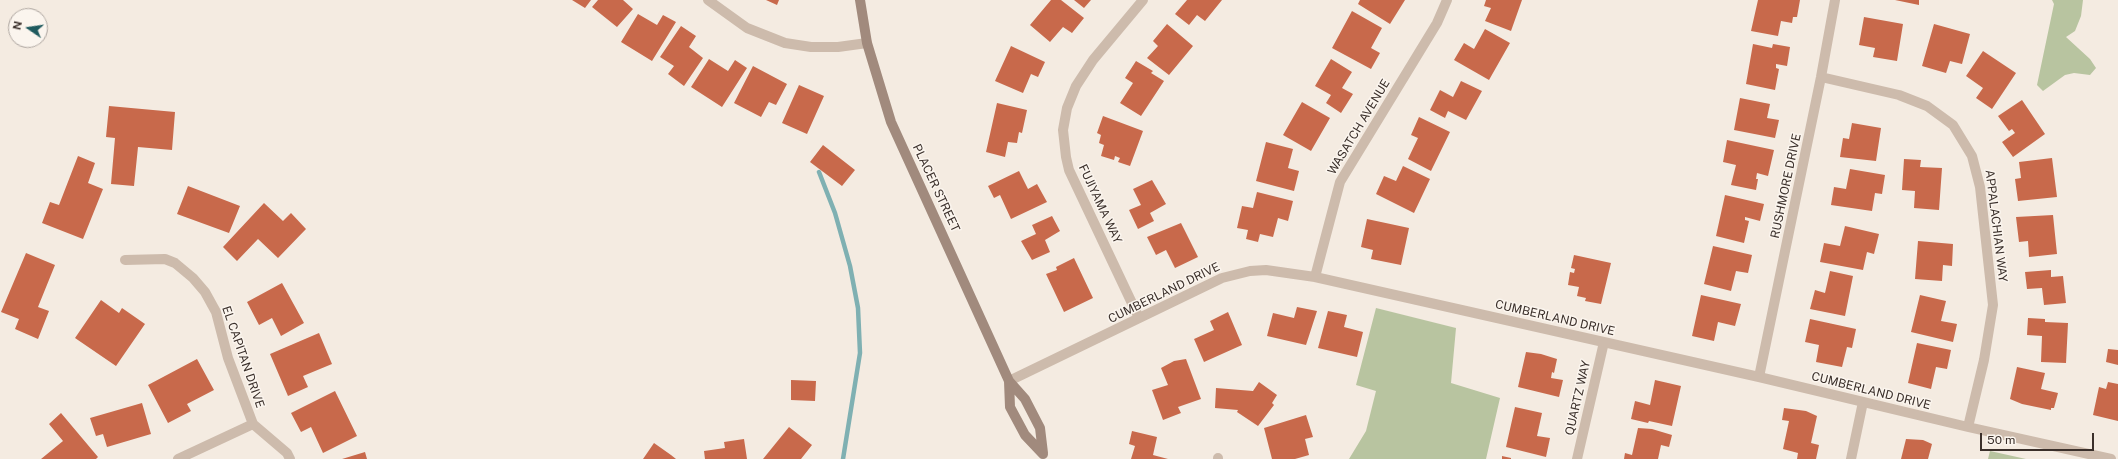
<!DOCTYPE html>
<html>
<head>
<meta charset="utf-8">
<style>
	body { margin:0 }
	#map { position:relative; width:2118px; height:459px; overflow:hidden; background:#f4ebe1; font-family:"Public Sans",sans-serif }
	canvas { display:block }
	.north { position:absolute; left:8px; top:8px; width:40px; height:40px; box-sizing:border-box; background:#fbf5ee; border:1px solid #aea6a0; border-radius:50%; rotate:283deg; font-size:11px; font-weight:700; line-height:16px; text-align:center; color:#3b302b }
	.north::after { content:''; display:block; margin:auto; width:14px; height:18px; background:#1f5a5e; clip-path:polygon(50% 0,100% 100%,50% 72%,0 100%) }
	.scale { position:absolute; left:1980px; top:433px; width:114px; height:18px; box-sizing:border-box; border:2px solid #3b302b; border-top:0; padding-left:5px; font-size:12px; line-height:14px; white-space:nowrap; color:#3b302b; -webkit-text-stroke:3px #fbf5ee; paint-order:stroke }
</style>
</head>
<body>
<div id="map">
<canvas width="2118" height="459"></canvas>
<div class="north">N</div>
<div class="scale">50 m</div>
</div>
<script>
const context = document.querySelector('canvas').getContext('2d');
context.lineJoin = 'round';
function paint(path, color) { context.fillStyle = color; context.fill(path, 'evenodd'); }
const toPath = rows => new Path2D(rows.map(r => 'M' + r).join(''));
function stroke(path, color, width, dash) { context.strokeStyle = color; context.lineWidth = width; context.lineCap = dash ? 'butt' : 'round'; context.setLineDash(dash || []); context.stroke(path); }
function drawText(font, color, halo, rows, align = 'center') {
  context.font = font + ' "Public Sans",sans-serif'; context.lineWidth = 3; context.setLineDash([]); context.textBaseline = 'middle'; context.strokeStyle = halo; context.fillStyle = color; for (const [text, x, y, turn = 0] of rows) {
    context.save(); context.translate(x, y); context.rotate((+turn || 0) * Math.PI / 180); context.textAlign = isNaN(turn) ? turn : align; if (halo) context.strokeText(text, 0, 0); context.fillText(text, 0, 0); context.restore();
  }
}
paint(toPath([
	[2052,0,2083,0,2081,16,2075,31,2066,37,2090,59,2096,68,2090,75,2074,73,2065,75,2043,91,2037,85,2054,4],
	[1376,308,1456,328,1451,383,1500,398,1486,459,1349,459,1366,431,1376,391,1356,385],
	[1990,451,2026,459,1988,459]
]), '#b8c4a0');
stroke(toPath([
	[819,172,835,213,850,266,858,308,860,353,843,459]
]), '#7fb0b2', 4.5);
paint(toPath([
	[572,0,591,0,585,8],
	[598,0,623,0,633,9,617,27,592,7],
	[766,0,779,0,777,5],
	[1051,0,1061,0,1084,18,1072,33,1063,27,1050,42,1030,25],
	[1074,0,1091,0,1084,8],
	[1187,0,1222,0,1205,21,1197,15,1189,25,1175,14],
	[1360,0,1405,0,1390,24,1358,4],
	[1486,0,1522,0,1511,31,1485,21,1491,8,1484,6],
	[1758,0,1800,0,1797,17,1793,17,1792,23,1781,21,1778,36,1751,31],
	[1895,0,1919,0,1919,5],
	[1352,11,1382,28,1371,48,1380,53,1371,69,1332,48],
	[638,14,657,25,663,15,676,22,652,61,621,42],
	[1864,17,1903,24,1897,61,1873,57,1875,48,1859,45],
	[1167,24,1193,46,1169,75,1147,58,1158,46,1153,41],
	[1934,24,1970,34,1962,64,1950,61,1946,73,1922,66],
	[681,26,696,36,689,47,703,58,684,86,668,74,674,66,660,57],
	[1485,29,1510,43,1489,80,1454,60,1464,43,1474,49],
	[1753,44,1772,48,1773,44,1790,47,1787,66,1776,64,1776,68,1779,69,1775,90,1746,84],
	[1011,46,1045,62,1038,77,1031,74,1023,93,995,81],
	[1983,51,2016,73,1992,109,1976,98,1983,88,1966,76],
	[709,59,728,71,735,60,747,68,722,107,691,87],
	[1331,59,1352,72,1342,88,1353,94,1341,113,1326,103,1331,95,1315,86],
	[1136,61,1153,71,1151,73,1164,81,1141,116,1120,103,1133,83,1125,78],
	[753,66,787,84,776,105,769,102,761,117,734,103],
	[1461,81,1482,91,1466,120,1448,111,1445,118,1430,110,1440,90,1453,97],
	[799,85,824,96,807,134,782,123],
	[1740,98,1770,104,1767,118,1779,120,1775,138,1734,130],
	[2022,100,2045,134,2013,157,2002,142,2015,133,2012,129,2009,131,1998,116],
	[1302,102,1330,118,1311,151,1283,135],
	[997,103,1027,110,1022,133,1019,132,1017,143,1008,142,1005,157,986,152],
	[109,106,175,112,172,150,138,147,134,186,111,184,115,138,106,137],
	[1103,116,1143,131,1130,166,1118,162,1120,158,1115,156,1114,160,1101,156,1104,145,1099,143,1101,135,1097,133],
	[1419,117,1450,132,1431,171,1408,159,1418,138,1411,135],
	[1852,123,1881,128,1876,161,1840,157,1843,138,1849,139],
	[1727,140,1774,150,1768,176,1757,173,1756,179,1758,179,1756,190,1731,185,1736,165,1723,162],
	[1266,142,1293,149,1288,168,1299,171,1294,191,1256,181],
	[823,145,855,170,842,186,810,162],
	[78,156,95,163,88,183,103,189,83,239,42,223,50,202,59,205],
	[2052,158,2057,197,2018,201,2015,179,2021,178,2019,162],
	[1904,159,1921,160,1920,167,1942,168,1939,210,1914,208,1915,191,1902,190],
	[1403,166,1430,179,1414,213,1376,194,1384,176,1396,181],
	[1850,169,1885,175,1882,194,1875,193,1872,211,1831,205,1834,187,1846,189],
	[1019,171,1028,189,1037,184,1047,202,1011,219,1000,195,994,198,988,186],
	[1152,180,1166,204,1150,213,1154,221,1138,229,1129,210,1141,205,1133,189],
	[188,186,240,206,229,233,177,214],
	[1257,192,1293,201,1288,221,1278,218,1273,237,1260,234,1258,242,1246,239,1248,230,1237,228,1242,206,1253,208],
	[1725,195,1764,204,1760,221,1745,217,1745,220,1749,221,1744,243,1716,236],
	[264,203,283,221,291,213,306,229,278,258,258,239,237,261,223,247],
	[2053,215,2057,254,2029,257,2028,241,2019,242,2016,217],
	[1052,216,1060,231,1045,240,1050,252,1032,260,1021,241,1036,234,1032,225],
	[1367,219,1409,228,1401,265,1371,259,1373,250,1361,247],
	[1181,223,1198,257,1175,268,1166,250,1156,255,1147,237],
	[1845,226,1879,234,1874,254,1867,252,1863,270,1820,262,1824,243,1840,246],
	[1918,241,1953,244,1952,266,1943,265,1942,281,1915,279],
	[1713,246,1752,255,1748,273,1736,271,1731,291,1704,284],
	[26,253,55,265,38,307,49,311,38,339,15,329,19,319,1,312],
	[1574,255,1611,263,1601,304,1585,301,1586,298,1577,296,1579,287,1568,285,1570,272,1574,273,1575,269,1571,268],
	[1074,258,1093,298,1064,312,1046,274,1057,270,1056,267],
	[2051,270,2051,277,2063,276,2066,303,2044,305,2042,288,2027,289,2025,272],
	[1830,271,1853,276,1845,316,1810,309,1815,290,1825,293],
	[282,283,304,323,281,336,272,318,259,325,247,302],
	[1701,295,1741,304,1735,326,1718,322,1714,341,1692,336],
	[1920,295,1946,301,1941,321,1957,324,1953,342,1911,332],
	[101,300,119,313,122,308,145,324,116,366,75,338],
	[1297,307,1317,311,1306,345,1267,336,1273,313,1294,318],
	[1328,311,1347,315,1344,327,1363,332,1357,357,1318,348],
	[1228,312,1242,345,1204,362,1194,339,1214,330,1210,321],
	[2028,318,2045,319,2045,322,2068,323,2066,363,2041,362,2042,336,2027,335],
	[1810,319,1856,329,1852,348,1847,347,1842,367,1816,362,1819,345,1805,342],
	[319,333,332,364,303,376,308,387,288,396,270,354],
	[1917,343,1951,350,1947,369,1936,367,1931,389,1908,383],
	[2108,349,2118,350,2118,365,2106,362],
	[1526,352,1541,354,1557,359,1554,373,1552,372,1551,378,1563,380,1559,397,1518,387],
	[197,359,214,390,187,404,191,411,168,423,148,385],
	[1186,359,1201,399,1178,407,1181,413,1163,420,1152,390,1168,385,1161,368,1174,361],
	[2017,367,2045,373,2041,389,2058,393,2054,408,2051,408,2051,410,2022,404,2010,399],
	[791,380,816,381,815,401,791,400],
	[1655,380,1681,386,1672,426,1649,421,1648,423,1631,419,1635,401,1650,405],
	[1259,382,1277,395,1272,403,1274,405,1258,426,1237,412,1238,410,1215,408,1216,388,1253,391],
	[2108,382,2118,384,2118,421,2093,415,2099,387,2106,389],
	[335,391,357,436,323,453,311,427,301,432,291,413],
	[142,403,151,434,107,447,103,434,96,436,90,418],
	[1515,407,1542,413,1537,436,1550,438,1546,457,1506,447],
	[1784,408,1806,411,1817,416,1811,443,1819,445,1816,459,1797,459,1798,453,1783,449,1789,421,1782,420],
	[61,413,98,457,96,459,41,459,63,441,49,424],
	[1306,415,1313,437,1305,439,1309,455,1295,459,1272,459,1264,428],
	[789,427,812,445,801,459,763,459],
	[1638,428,1652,429,1672,435,1669,447,1661,445,1658,459,1624,459,1625,453,1632,455],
	[1132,431,1157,437,1153,455,1168,459,1131,459,1135,446,1129,444],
	[744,439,747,459,705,459,704,451,725,448,724,442],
	[1906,439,1923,440,1932,444,1928,459,1901,459],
	[654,443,671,455,676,459,643,459],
	[365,452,367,459,342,459],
	[1502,456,1511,458,1511,459,1502,459]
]), '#c8694b');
stroke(toPath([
	[708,0,747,28,785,43,811,47,838,47,867,43],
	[1821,77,1899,95,1927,106,1953,125,1972,156,1980,187,1993,305,1984,360,1968,427],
	[125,260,165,259,175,263,193,278,205,292,216,312,228,358,253,424,287,453,290,459],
	[1315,277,1340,182,1437,23,1447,0],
	[1139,318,1069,170,1066,157,1063,130,1067,108,1076,86,1093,60,1143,0],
	[1759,377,1821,77,1835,0],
	[1009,381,1222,278,1250,271,1266,270,1315,277,1759,377,1968,427,2111,459],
	[1218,458,1218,459],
	[178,459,253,424],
	[1577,459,1604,342],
	[1851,459,1863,402]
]), '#cdbbac', 10);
stroke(toPath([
	[860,0,867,43,891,122,1009,381,1025,399,1040,428,1043,453],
	[1009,381,1010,407,1025,435,1043,454]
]), '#a18a7d', 10);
drawText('12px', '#3b302b', '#fbf5ee', [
	["WASATCH AVENUE",1359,127,-59],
	["RUSHMORE DRIVE",1786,186,-78],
	["PLACER STREET",936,188,65],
	["FUJIYAMA WAY",1100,204,65],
	["APPALACHIAN WAY",1996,226,83],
	["CUMBERLAND DRIVE",1164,293,-26],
	["CUMBERLAND DRIVE",1555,318,13],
	["EL CAPITAN DRIVE",243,357,71],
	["CUMBERLAND DRIVE",1871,391,14],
	["QUARTZ WAY",1578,398,-77]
]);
</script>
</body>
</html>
